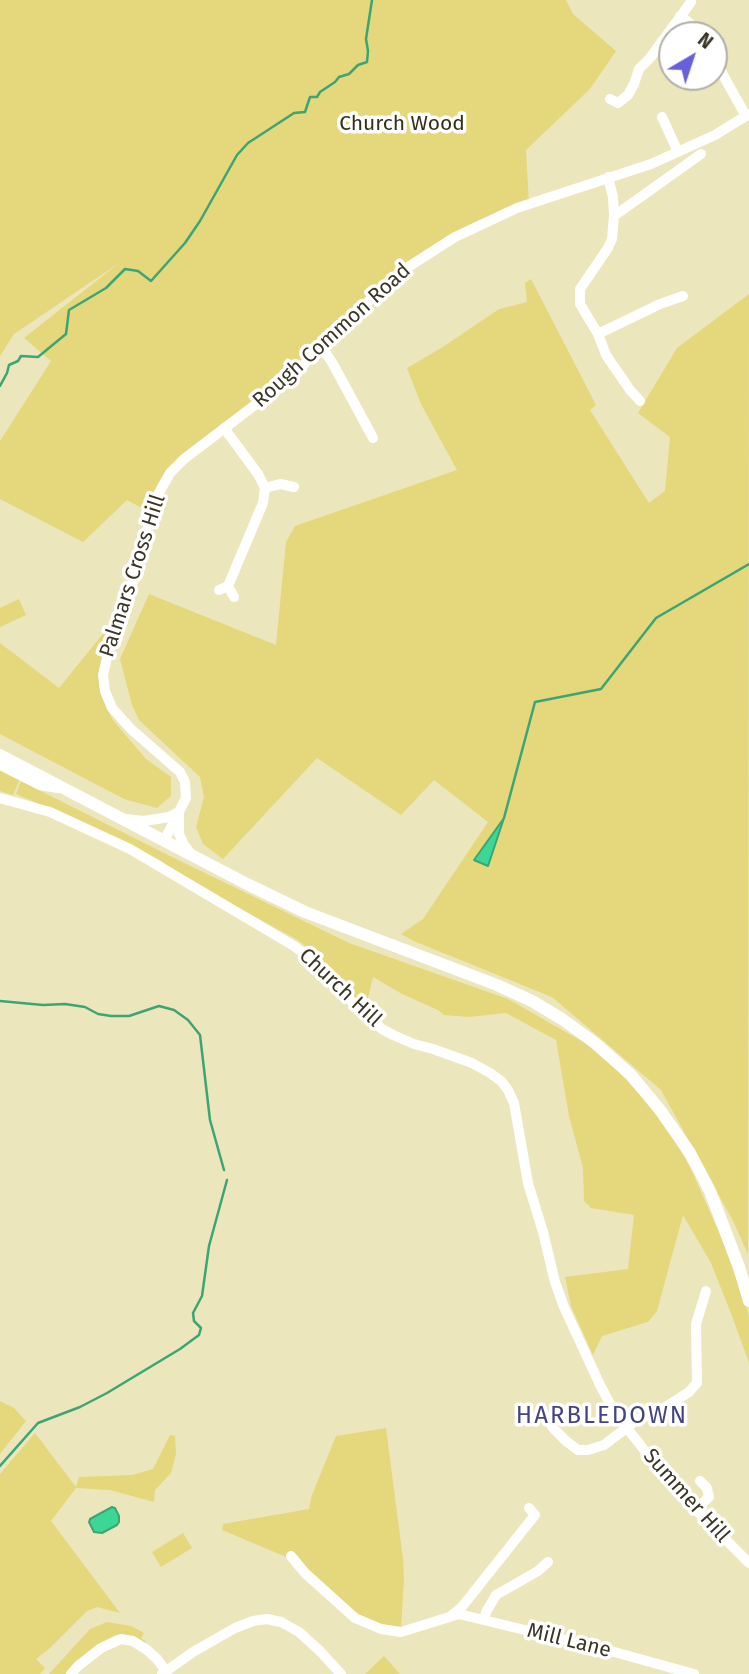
<!DOCTYPE html>
<html>
<head>
<meta charset="utf-8">
<style>
	body { margin:0 }
	#map { position:relative; width:749px; height:1674px; overflow:hidden; background:#ece6bd; font-family:"Fira Sans",sans-serif }
	canvas { display:block }
	.north { position:absolute; left:658px; top:21px; width:70px; height:70px; box-sizing:border-box; background:#fff; border:2px solid #b0afa8; border-radius:50%; rotate:39deg; font-size:19px; font-weight:700; line-height:28px; text-align:center; color:#393626 }
	.north::after { content:''; display:block; margin:auto; width:24px; height:32px; background:#6661da; clip-path:polygon(50% 0,100% 100%,50% 72%,0 100%) }
</style>
</head>
<body>
<div id="map">
<canvas width="749" height="1674"></canvas>
<div class="north">N</div>
</div>
<script>
const context = document.querySelector('canvas').getContext('2d');
context.lineJoin = 'round';
function paint(path, color) { context.fillStyle = color; context.fill(path, 'evenodd'); }
const toPath = rows => new Path2D(rows.map(r => 'M' + r).join(''));
function stroke(path, color, width, dash) { context.strokeStyle = color; context.lineWidth = width; context.lineCap = dash ? 'butt' : 'round'; context.setLineDash(dash || []); context.stroke(path); }
function drawText(font, color, halo, rows, align = 'center') {
  context.font = font + ' "Fira Sans",sans-serif'; context.lineWidth = 7; context.setLineDash([]); context.textBaseline = 'middle'; context.strokeStyle = halo; context.fillStyle = color; for (const [text, x, y, turn = 0] of rows) {
    context.save(); context.translate(x, y); context.rotate((+turn || 0) * Math.PI / 180); context.textAlign = isNaN(turn) ? turn : align; if (halo) context.strokeText(text, 0, 0); context.fillText(text, 0, 0); context.restore();
  }
}
paint(toPath([
	[0,0,566,0,573,14,616,51,590,89,526,150,529,204,424,257,289,379,184,459,151,513,127,500,83,542,0,499,0,441,51,361,24,338,119,263,14,334,0,356],
	[531,279,596,405,590,410,649,503,665,491,670,437,638,413,677,348,749,294,748,1254,733,1221,661,1090,552,997,416,942,401,934,423,919,488,822,434,780,401,815,317,758,223,859,203,844,196,827,204,797,200,777,139,720,132,705,120,659,149,594,276,645,286,542,295,526,457,470,421,404,407,368,443,347,499,309,527,302,525,283],
	[19,599,26,615,0,627,0,608],
	[106,630,99,687,112,719,146,759,171,777,171,796,157,808,124,799,0,734,0,643,59,688],
	[0,769,20,779,13,795,0,791],
	[21,781,168,855,349,943,508,999,585,1043,616,1069,644,1099,670,1132,691,1169,721,1237,747,1309,749,1317,749,1363,732,1316,711,1263,683,1215,657,1311,648,1322,602,1336,593,1355,571,1306,565,1277,628,1269,634,1215,591,1208,584,1201,583,1168,569,1116,556,1040,506,1013,469,1017,444,1015,438,1010,402,994,373,977,366,1006,352,998,307,952,307,947,296,939,182,877,160,860,102,831,16,794],
	[0,1401,14,1408,26,1421,0,1454],
	[386,1428,403,1559,404,1579,401,1629,382,1627,356,1616,291,1559,222,1530,223,1524,309,1509,312,1495,336,1436],
	[35,1433,76,1487,79,1477,132,1475,153,1469,170,1435,175,1436,176,1454,171,1473,155,1490,154,1502,110,1490,76,1488,51,1521,120,1613,97,1607,87,1611,50,1648,36,1659,45,1668,40,1674,0,1674,0,1474],
	[183,1533,192,1548,161,1567,152,1552],
	[107,1622,131,1626,144,1633,141,1638,146,1642,144,1643,128,1636,115,1635,102,1642,68,1674,49,1674,90,1629],
	[384,1656,400,1674,365,1674]
]), '#e5d77b');
const water = toPath([
	[504,818,488,866,474,860,504,818],
	[112,1507,115,1508,119,1516,119,1522,117,1525,102,1533,94,1532,89,1522,90,1519,112,1507]
]);
paint(water, '#3cd695');
stroke(water, '#3ba674', 2);
stroke(toPath([
	[0,386,7,373,9,365,18,361,21,356,38,357,66,334,69,310,106,288,125,269,138,271,151,281,185,243,200,221,237,155,248,143,294,113,305,112,310,97,317,97,320,92,335,82,339,77,349,74,358,65,367,62,368,51,366,39,372,0],
	[504,818,535,702,601,689,656,618,749,564],
	[0,1001,43,1005,65,1004,85,1007,98,1014,111,1016,129,1016,159,1006,174,1010,188,1020,200,1035,210,1120,224,1170],
	[0,1466,38,1423,80,1407,107,1393,180,1349,199,1335,201,1328,194,1321,193,1313,202,1296,209,1246,227,1180]
]), '#3ba674', 2.5);
stroke(toPath([
	[680,16,706,35],
	[714,54,723,75,746,116],
	[610,99,618,103,628,95,634,84,639,69,650,58,691,2],
	[662,117,678,152],
	[608,177,613,197,614,216,612,239,608,248,580,289,580,304,598,334,606,355,630,390,640,401],
	[614,216,701,154],
	[598,334,660,304,683,296],
	[320,349,327,355,333,364,373,438],
	[224,428,258,474,265,488,263,503,228,586],
	[265,488,280,484,294,487],
	[219,590,228,586,234,597],
	[0,765,40,785,58,788],
	[0,798,50,812,130,849,294,946,311,959,355,1005,382,1029,393,1035,414,1044,433,1049,472,1063,490,1073,501,1081,508,1090,514,1103,528,1183,543,1232,555,1282,564,1307,600,1385,614,1411,626,1427,661,1471,696,1510,749,1563],
	[126,819,143,821,157,819,169,817,179,812,179,834,184,845,191,854],
	[164,841,186,798,185,782,180,772,131,729,112,708,105,691,103,675,108,653,134,579,156,498,170,473,184,459,289,379,384,286,405,269,455,237,517,208,651,164,715,135,749,114],
	[546,1416,553,1428,566,1441,578,1450,588,1450,604,1445,638,1419,658,1412,689,1392,697,1383,696,1324,706,1291],
	[696,1510,709,1497,707,1488,700,1481],
	[291,1556,305,1573,355,1618,381,1629,401,1632,459,1614,607,1650,694,1674],
	[451,1616,461,1608,535,1515,529,1508],
	[484,1620,486,1612,496,1595,538,1571,548,1562],
	[71,1674,78,1666,101,1648,121,1639,133,1641,147,1650,157,1659,166,1671],
	[162,1674,193,1652,235,1628,253,1621,267,1619,281,1622,299,1632,320,1651,341,1674]
]), '#fff', 10);
stroke(toPath([
	[0,755,247,884,305,912,497,985,532,1001,562,1019,595,1043,631,1075,660,1110,690,1153,710,1191,739,1267,749,1301]
]), '#fff', 12);
drawText('21px', '#34311a', '#fff', [
	["Church Wood",402,124]
]);
drawText('21px', '#393626', '#fff', [
	["Rough Common Road",332,336,-42],
	["Palmars Cross Hill",133,576,-72],
	["Church Hill",340,988,43],
	["Summer Hill",686,1496,48],
	["Mill Lane",569,1641,14]
]);
context.letterSpacing = '2px';
drawText('24px', '#434481', '#fff', [
	["HARBLEDOWN",602,1416]
]);
context.letterSpacing = '0px';
</script>
</body>
</html>
